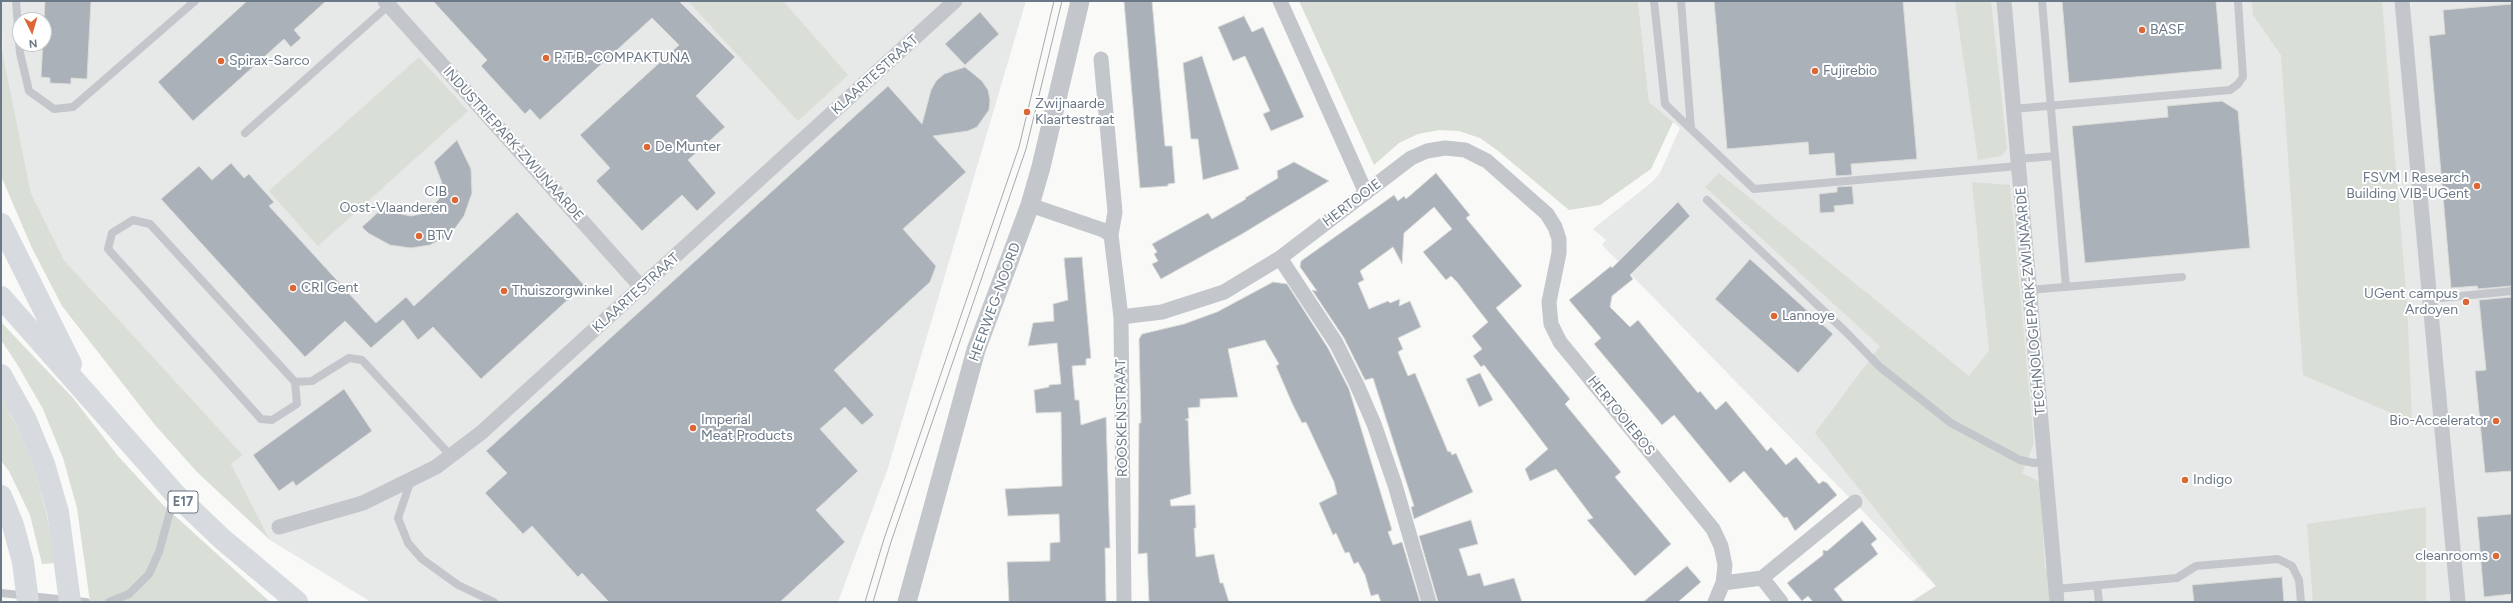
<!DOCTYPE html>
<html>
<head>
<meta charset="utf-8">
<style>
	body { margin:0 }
	#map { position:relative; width:2513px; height:603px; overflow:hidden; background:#f9f9f7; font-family:Figtree,sans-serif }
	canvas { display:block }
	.frame { position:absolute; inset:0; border:2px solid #6a7887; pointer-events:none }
	.north { position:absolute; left:12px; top:12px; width:40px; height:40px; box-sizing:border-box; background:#fff; border:1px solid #c3c9cf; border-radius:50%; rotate:175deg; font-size:11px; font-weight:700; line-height:16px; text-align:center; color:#6a7887 }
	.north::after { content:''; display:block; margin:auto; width:14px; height:18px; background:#dc6734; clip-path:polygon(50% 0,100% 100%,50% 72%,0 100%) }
</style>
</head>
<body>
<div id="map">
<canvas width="2513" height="603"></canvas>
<div class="frame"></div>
<div class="north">N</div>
</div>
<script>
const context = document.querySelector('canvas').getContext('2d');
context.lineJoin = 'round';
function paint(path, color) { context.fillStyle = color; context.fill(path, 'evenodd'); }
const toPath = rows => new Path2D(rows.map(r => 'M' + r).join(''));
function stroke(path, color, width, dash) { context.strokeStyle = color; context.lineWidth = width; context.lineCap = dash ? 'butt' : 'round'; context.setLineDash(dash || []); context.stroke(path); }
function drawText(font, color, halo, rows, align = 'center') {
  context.font = font + ' Figtree,sans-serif'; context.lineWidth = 4; context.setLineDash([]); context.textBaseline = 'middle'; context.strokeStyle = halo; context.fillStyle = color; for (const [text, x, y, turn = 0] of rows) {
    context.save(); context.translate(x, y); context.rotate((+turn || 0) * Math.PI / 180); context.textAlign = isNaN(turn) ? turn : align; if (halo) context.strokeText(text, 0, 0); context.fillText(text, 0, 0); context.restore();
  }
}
paint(toPath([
	[1,1,1026,1,888,468,838,602,371,602,270,540,231,464,243,455,64,260,31,193,3,55],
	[20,20,44,20,44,44,20,44],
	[1638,1,2512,1,2512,602,1911,602,1936,586,1602,245,1606,240,1593,229,1652,182,1660,173,1680,128,1649,102]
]), '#e7e8e8');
paint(toPath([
	[688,1,783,1,848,75,798,121],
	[1299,1,1638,1,1649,102,1673,122,1651,169,1600,205,1569,210,1497,150,1480,138,1459,131,1439,130,1418,134,1399,143,1374,165],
	[1955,1,1991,1,2007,149,2001,156,1978,160],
	[2252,1,2382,1,2407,303,2412,422,2303,375,2281,55,2253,15],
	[1,34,3,55,31,193,64,260,243,455,231,464,270,540,197,472,155,425,62,306,32,248,1,176],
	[419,57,468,111,318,246,269,191],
	[1719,173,1969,376,1989,351,1972,182,2010,185,2034,443,2022,473,2040,482,2045,569,2054,568,2055,602,1911,602,1936,586,1815,433,1880,346,1705,187],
	[1,322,73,398,118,456,163,505,270,602,90,602,77,508,63,458,43,409,17,364,1,340],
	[1,397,15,423,34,468,47,515,55,563,42,564,30,515,9,471,1,461],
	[2426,507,2426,602,2313,602,2307,524]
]), '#d9ded6');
const building = toPath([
	[45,1,91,1,87,79,71,78,71,84,50,83,50,78,41,77,45,1],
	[247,1,326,1,294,30,301,38,291,47,284,39,193,121,158,82,247,1],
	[433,1,679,1,735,57,696,96,725,127,688,160,716,193,697,211,682,195,642,231,596,181,610,168,580,135,679,45,652,18,540,120,530,109,525,114,481,66,487,60,433,1],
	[1124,1,1152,1,1165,146,1172,146,1175,183,1168,184,1168,186,1140,188,1124,1],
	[1714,1,1903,1,1917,159,1851,164,1852,175,1836,176,1834,153,1809,155,1808,142,1727,149,1714,1],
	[2062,1,2216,1,2222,69,2069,83,2062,1],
	[2512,4,2512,286,2478,289,2477,286,2451,288,2429,36,2445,34,2443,10,2512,4],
	[980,12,999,34,965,65,945,44,980,12],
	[1244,16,1252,32,1263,27,1304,117,1271,131,1263,114,1270,111,1245,56,1233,61,1218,27,1244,16],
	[1202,56,1239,169,1203,180,1198,139,1191,139,1183,63,1202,56],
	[965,67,982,81,988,90,990,100,989,110,977,127,968,131,933,136,966,172,903,229,936,266,930,282,834,370,874,415,862,425,845,407,820,429,858,471,816,510,845,542,780,602,609,602,582,573,578,577,532,526,523,534,485,493,507,473,486,451,888,86,922,124,931,90,936,81,944,74,965,67],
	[2222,101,2238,111,2250,248,2085,263,2072,126,2168,117,2167,106,2222,101],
	[457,140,471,169,472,193,464,216,450,235,430,245,411,248,390,245,368,233,362,227,386,205,396,213,411,216,421,214,433,205,439,199,442,183,434,162,457,140],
	[1294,162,1329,181,1242,234,1161,279,1152,264,1158,261,1154,254,1157,252,1152,244,1208,213,1212,219,1246,199,1245,198,1278,178,1277,171,1294,162],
	[231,163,244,178,249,174,255,181,274,202,269,206,376,323,406,297,414,306,517,212,584,285,481,379,433,327,418,340,403,320,371,348,345,321,305,357,161,199,199,166,212,180,231,163],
	[1436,173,1470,215,1466,218,1522,286,1496,308,1570,399,1565,404,1621,472,1615,477,1671,544,1635,576,1587,520,1593,518,1556,469,1530,481,1525,469,1548,449,1484,365,1481,367,1473,356,1482,349,1472,336,1488,322,1457,282,1451,276,1446,280,1423,252,1452,229,1434,207,1404,233,1402,264,1393,247,1360,271,1364,280,1358,283,1369,309,1388,301,1390,303,1400,299,1399,306,1410,301,1421,327,1398,338,1403,349,1398,352,1408,376,1415,373,1448,452,1450,451,1452,455,1456,453,1473,492,1414,519,1411,507,1414,506,1373,378,1365,380,1344,338,1312,290,1317,291,1300,267,1301,261,1394,195,1398,201,1404,196,1406,199,1436,173],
	[1852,186,1854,204,1834,206,1835,212,1820,213,1819,194,1837,192,1837,187,1852,186],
	[1678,202,1690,216,1630,275,1633,279,1612,296,1610,307,1630,327,1638,320,1698,393,1700,391,1716,410,1726,401,1767,451,1771,447,1786,465,1796,457,1819,484,1823,481,1827,483,1837,495,1795,531,1787,517,1784,518,1744,471,1730,483,1674,415,1662,425,1594,344,1601,338,1569,300,1611,266,1612,268,1678,202],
	[1082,257,1091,358,1086,359,1086,365,1072,366,1075,400,1079,400,1081,425,1106,417,1110,548,1105,548,1106,602,1009,602,1007,562,1050,561,1050,543,1060,542,1059,514,1008,516,1005,489,1062,486,1061,412,1036,413,1034,390,1049,387,1049,385,1061,384,1057,343,1028,346,1033,323,1054,321,1053,304,1068,300,1064,258,1082,257],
	[1750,259,1833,334,1798,373,1715,299,1750,259],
	[1273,282,1287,284,1328,348,1349,389,1392,530,1388,532,1393,545,1402,542,1420,602,1381,602,1378,594,1371,596,1365,575,1358,562,1354,564,1349,552,1345,553,1336,533,1333,535,1319,503,1337,494,1334,482,1306,422,1302,423,1292,403,1276,366,1279,364,1265,340,1228,349,1238,397,1200,399,1200,407,1188,408,1189,418,1185,420,1188,420,1191,494,1170,500,1171,506,1195,505,1196,528,1194,528,1196,557,1214,554,1220,583,1223,583,1229,602,1149,602,1147,553,1138,554,1139,423,1141,423,1139,339,1142,334,1184,324,1217,312,1273,282],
	[2512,297,2512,471,2485,473,2475,371,2486,370,2479,300,2512,297],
	[1480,373,1493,400,1479,407,1466,379,1480,373],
	[344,389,372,431,296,486,293,481,279,491,253,455,344,389],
	[2512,514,2512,594,2484,597,2477,517,2512,514],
	[1471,520,1478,544,1459,549,1468,576,1480,573,1484,586,1514,578,1522,602,1438,602,1419,536,1471,520],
	[1862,521,1877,539,1871,544,1878,554,1834,589,1844,602,1813,602,1808,596,1802,601,1787,583,1823,555,1823,550,1827,551,1862,521],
	[1687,566,1701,582,1678,602,1643,602,1687,566],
	[2282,577,2284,602,2194,602,2192,585,2282,577]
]);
paint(building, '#aab1b8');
stroke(building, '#dbdbd9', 1);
stroke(toPath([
	[16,1,20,53,29,91,54,109,73,107,195,1],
	[1654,1,1665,104,1691,129],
	[1681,1,1691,129,1754,189,2018,166],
	[2042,1,2066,287],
	[2013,109,2230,90,2238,84,2243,77,2238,1],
	[245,133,389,5],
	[2018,159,2055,156],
	[1707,200,1847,333,1880,367,1951,423,2020,460,2034,463,2045,462],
	[2029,290,2182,277],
	[2430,299,2512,291],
	[295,382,297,404,272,420,261,419,108,249,112,233,133,220,150,224,295,382,312,381,349,358,362,360,451,456],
	[411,480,398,518,408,543,422,559,458,585,494,602],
	[2097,585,2099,602],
	[2056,589,2177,578,2196,566,2278,559,2292,566,2299,580,2301,602],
	[1,593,86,602],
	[109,602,129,594,149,574,159,552,174,497]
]), '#c3c6ca', 8);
stroke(toPath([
	[385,1,642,288],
	[1280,1,1366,193],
	[2004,1,2057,602],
	[2402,1,2458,602],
	[1101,59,1115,212,1111,235],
	[1030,205,1103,230,1111,235,1121,317,1124,602],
	[1280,258,1336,343,1357,385,1374,424,1395,485,1429,602],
	[1121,317,1162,312,1224,292,1280,258,1411,158,1427,151,1445,148,1465,150,1487,161,1547,214,1555,227,1559,239,1559,253,1549,302,1551,324,1560,342,1713,529,1721,546,1725,565,1723,583,1715,602],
	[279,527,363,503,436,467,482,432,955,1],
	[1762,578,1781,602],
	[1723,583,1762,578,1855,502]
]), '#c3c6ca', 15);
stroke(toPath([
	[907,602,976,350,1030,205,1041,167,1080,1]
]), '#c3c6ca', 19);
stroke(toPath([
	[1,224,71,364],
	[1,297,175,494,221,538,297,602],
	[1,375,25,418,44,464,58,512,70,602],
	[1,496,13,525,23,562,28,602]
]), '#d7dbdf', 22);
stroke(toPath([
	[865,602,884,539,1019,147,1054,1],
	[873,602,891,542,1026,149,1062,1]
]), '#a4aab0', 1);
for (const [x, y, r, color] of [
	[2142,30,4,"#dc6734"],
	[546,58,4,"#dc6734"],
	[221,61,4,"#dc6734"],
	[1815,71,4,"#dc6734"],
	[1027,112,4,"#dc6734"],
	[647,147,4,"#dc6734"],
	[2477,186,4,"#dc6734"],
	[455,200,4,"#dc6734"],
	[419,236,4,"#dc6734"],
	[293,288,4,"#dc6734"],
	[504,291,4,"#dc6734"],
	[2466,302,4,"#dc6734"],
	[1774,316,4,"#dc6734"],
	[2496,421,4,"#dc6734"],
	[693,428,4,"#dc6734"],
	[2185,480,4,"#dc6734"],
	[2496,556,4,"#dc6734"]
]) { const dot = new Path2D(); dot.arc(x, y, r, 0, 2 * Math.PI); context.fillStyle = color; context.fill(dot); stroke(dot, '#fff', 1.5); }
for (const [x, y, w] of [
	[183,502,30]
]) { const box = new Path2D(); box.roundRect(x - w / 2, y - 11, w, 22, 3); context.fillStyle = '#fff'; context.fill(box); stroke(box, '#6a7887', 1); }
drawText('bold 13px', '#6a7887', null, [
	["E17",183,502]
]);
drawText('14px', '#6a7887', '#fff', [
	["BASF",2150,30],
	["P.T.B.-COMPAKTUNA",554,58],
	["Spirax-Sarco",229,61],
	["Fujirebio",1823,71],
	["Zwijnaarde",1035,104],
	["Klaartestraat",1035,120],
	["De Munter",655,147],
	["FSVM I Research",2469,178,"right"],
	["Building VIB-UGent",2469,194,"right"],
	["CIB",447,192,"right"],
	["Oost-Vlaanderen",447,208,"right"],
	["BTV",427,236],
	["CRI Gent",301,288],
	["Thuiszorgwinkel",512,291],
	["UGent campus",2458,294,"right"],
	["Ardoyen",2458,310,"right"],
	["Lannoye",1782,316],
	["Imperial",701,420],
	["Meat Products",701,436],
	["Bio-Accelerator",2488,421,"right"],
	["Indigo",2193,480],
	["cleanrooms",2488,556,"right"]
], 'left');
drawText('14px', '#6a7887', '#fff', [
	["KLAARTESTRAAT",875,75,-42],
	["INDUSTRIEPARK-ZWIJNAARDE",513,144,48],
	["HERTOOIE",1352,203,-37],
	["KLAARTESTRAAT",636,293,-42],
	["TECHNOLOGIEPARK-ZWIJNAARDE",2031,301,-95],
	["HEERWEG-NOORD",995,302,-70],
	["HERTOOIEBOS",1621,416,51],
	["ROOSKENSTRAAT",1122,418,-91]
]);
</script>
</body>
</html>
